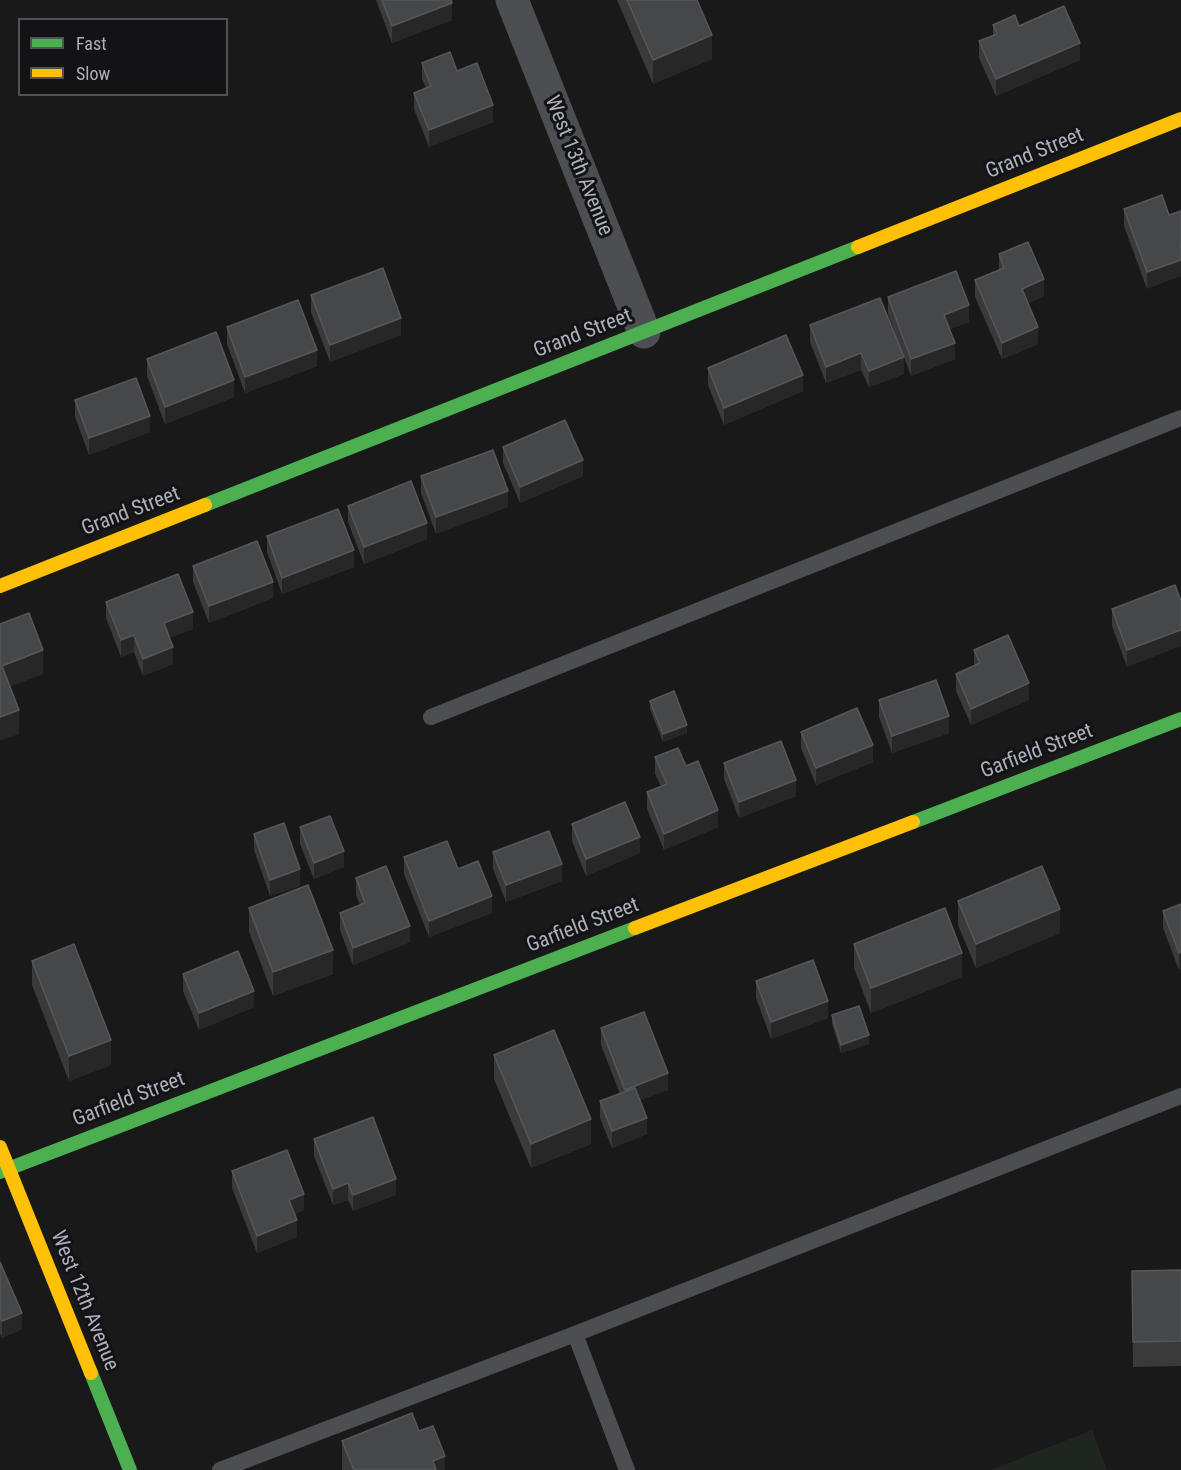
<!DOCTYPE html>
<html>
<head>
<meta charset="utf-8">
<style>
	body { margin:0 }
	#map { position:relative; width:1181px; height:1470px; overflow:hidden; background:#191919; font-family:"Roboto Condensed",sans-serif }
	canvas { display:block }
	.legend { position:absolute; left:18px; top:18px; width:210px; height:78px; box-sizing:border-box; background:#131315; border:2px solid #505257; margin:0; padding:8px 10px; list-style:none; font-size:18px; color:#abb0ba }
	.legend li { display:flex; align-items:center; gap:12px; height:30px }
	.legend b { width:30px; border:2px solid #505257 }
</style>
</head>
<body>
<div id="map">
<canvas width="1181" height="1470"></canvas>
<ul class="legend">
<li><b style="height:8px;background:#4caf50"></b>Fast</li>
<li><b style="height:8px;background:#ffc107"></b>Slow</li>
</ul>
</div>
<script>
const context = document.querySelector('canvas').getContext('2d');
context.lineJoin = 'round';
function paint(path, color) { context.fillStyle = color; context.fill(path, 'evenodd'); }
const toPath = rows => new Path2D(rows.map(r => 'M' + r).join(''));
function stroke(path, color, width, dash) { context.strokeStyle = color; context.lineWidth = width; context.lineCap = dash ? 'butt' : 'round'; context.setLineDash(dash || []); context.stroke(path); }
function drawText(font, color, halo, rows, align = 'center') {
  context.font = font + ' "Roboto Condensed",sans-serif'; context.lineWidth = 6; context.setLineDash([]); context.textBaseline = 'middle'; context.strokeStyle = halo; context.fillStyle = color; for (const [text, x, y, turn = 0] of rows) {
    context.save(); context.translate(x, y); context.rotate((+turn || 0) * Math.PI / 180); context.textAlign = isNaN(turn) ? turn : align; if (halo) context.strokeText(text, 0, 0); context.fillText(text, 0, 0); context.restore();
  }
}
paint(toPath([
	[1092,1430,1107,1470,991,1470]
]), '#1f2620');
stroke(toPath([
	[431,717,1181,418],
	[575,1334,627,1470],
	[220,1470,575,1334,1181,1096]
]), '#4d4e52', 16);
stroke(toPath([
	[512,0,644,332]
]), '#4d4e52', 33);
stroke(toPath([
	[205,505,858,247],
	[913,822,1181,719],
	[0,1172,635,928],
	[91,1373,130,1470]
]), '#4caf50', 14);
stroke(toPath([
	[858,247,1181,119],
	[0,586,205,505],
	[635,928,913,822],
	[0,1147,91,1373]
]), '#ffc107', 14);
paint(toPath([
	[376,0,451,0,452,20,392,43],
	[617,0,697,0,712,59,653,84],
	[993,25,1019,26,1080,60,996,96,979,58,979,41,993,36],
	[422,63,457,71,493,122,429,147,414,109,414,93,426,88,422,79],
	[1124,209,1169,215,1147,289,1124,226],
	[999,254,1044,296,1028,303,1038,344,1002,359,975,297,975,280,999,270],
	[311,295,401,335,330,362,311,312],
	[888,297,969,322,950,329,955,359,911,376,888,314],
	[810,325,904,374,869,387,861,370,826,383,810,342],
	[227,327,317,366,245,393,227,344],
	[147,359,234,397,165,424,147,376],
	[708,368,803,391,724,425,708,385],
	[75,400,150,432,89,455,75,417],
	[503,447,583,476,520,503,503,463],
	[421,476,508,507,436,534,421,493],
	[348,506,427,539,364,564,348,522],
	[267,536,354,567,282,594,267,552],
	[193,566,273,598,209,623,193,582],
	[1175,585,1127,667,1112,626,1112,609],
	[106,602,193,629,169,638,173,664,143,676,134,652,121,657,106,618],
	[974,650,1029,700,971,725,956,691,956,674,974,666],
	[879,700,949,733,892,753,879,717],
	[650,701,687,733,663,742,650,709],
	[801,732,873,762,816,785,801,748],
	[655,757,686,766,718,827,664,850,647,809,647,792,661,786,655,774],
	[724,763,796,796,739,818,724,779],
	[572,824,640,853,586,876,572,841],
	[300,827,344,867,314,879,300,844],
	[254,834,300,886,270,896,254,850],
	[493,852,562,881,506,902,493,869],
	[404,857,458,869,492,913,429,937,404,874],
	[356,878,410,942,353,965,340,930,340,913,360,905,356,895],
	[958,901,1060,933,976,968,958,925],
	[1181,904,1179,970,1163,928,1163,911],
	[249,908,333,974,273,996,249,932],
	[854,944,962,977,871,1013,854,968],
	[32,961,111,1065,69,1081,32,985],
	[183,974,254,1007,199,1030,183,991],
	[756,981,828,1018,771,1039,756,998],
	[832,1015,869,1044,841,1053,832,1024],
	[601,1028,668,1090,640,1100,647,1134,612,1148,600,1118,600,1101,620,1094,601,1045],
	[494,1055,591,1144,531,1168,494,1079],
	[314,1139,396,1195,353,1211,348,1200,333,1205,314,1156],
	[232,1171,304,1210,295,1214,297,1237,257,1253,232,1188],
	[0,1262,22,1329,2,1338,0,1334],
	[1181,1270,1181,1366,1133,1367,1132,1271],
	[419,1431,445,1470,342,1470,342,1441]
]), '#3a3a3b');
paint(toPath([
	[452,3,452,20,392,43,392,26],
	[712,35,712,59,653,84,653,60],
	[1080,43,1080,60,996,96,996,79],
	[493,105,493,122,429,147,429,130],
	[1181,245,1181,276,1147,289,1147,272],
	[1044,279,1044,296,1022,305,1022,289],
	[969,305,969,322,944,331,944,315],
	[401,318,401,335,330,362,330,345],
	[1038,327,1038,344,1002,359,1002,343],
	[955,343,955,359,911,376,911,359],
	[317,350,317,366,245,393,245,377],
	[861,353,861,370,826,383,826,367],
	[904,357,904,374,869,387,869,371],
	[803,375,803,391,724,425,724,408],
	[234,380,234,397,165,424,165,407],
	[150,416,150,432,89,455,89,438],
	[583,460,583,476,520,503,520,487],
	[508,491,508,507,436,534,436,517],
	[427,523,427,539,364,564,364,547],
	[354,550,354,567,282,594,282,578],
	[273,582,273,598,209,623,209,606],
	[193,612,193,629,164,640,164,623],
	[1181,630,1181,646,1127,667,1127,650],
	[134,635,134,652,121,657,121,640],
	[173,647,173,664,143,676,143,659],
	[43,650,43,674,2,690,2,666],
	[1029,683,1029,700,971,725,971,709],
	[19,710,19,734,0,741,0,717],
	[949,716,949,733,892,753,892,736],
	[687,725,687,733,663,742,663,734],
	[873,745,873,762,816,785,816,768],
	[796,780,796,796,739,818,739,802],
	[718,810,718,827,664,850,664,834],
	[640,837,640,853,586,876,586,859],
	[344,851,344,867,314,879,314,863],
	[562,864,562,881,506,902,506,885],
	[300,869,300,886,270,896,270,880],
	[492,896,492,913,429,937,429,921],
	[1060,909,1060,933,976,968,976,944],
	[410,926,410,942,353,965,353,948],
	[333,950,333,974,273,996,273,972],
	[1181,952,1181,969,1179,970,1179,953],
	[962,953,962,977,871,1013,871,988],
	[254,991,254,1007,199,1030,199,1013],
	[828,1001,828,1018,771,1039,771,1022],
	[869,1035,869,1044,841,1053,841,1045],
	[111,1040,111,1065,69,1081,69,1056],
	[668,1073,668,1090,625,1106,625,1090],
	[647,1118,647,1134,612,1148,612,1131],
	[591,1119,591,1144,531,1168,531,1144],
	[396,1179,396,1195,353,1211,353,1195],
	[348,1183,348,1200,333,1205,333,1189],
	[304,1194,304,1210,289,1216,289,1200],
	[297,1220,297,1237,257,1253,257,1236],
	[22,1313,22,1329,2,1338,2,1321],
	[445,1456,445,1470,433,1470,433,1461]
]), '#272727');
const building = toPath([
	[382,0,451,0,452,3,392,26,382,0],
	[627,0,697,0,712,35,653,60,627,0],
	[1064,6,1080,43,996,79,979,41,997,34,993,25,1015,15,1019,26,1064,6],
	[450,52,457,71,477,63,493,105,429,130,414,93,431,86,422,63,450,52],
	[1162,195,1169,215,1181,211,1181,245,1180,246,1181,249,1181,260,1147,272,1124,209,1162,195],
	[1028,242,1044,279,1022,289,1038,327,1002,343,975,280,1004,268,999,254,1028,242],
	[383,268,401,318,330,345,311,295,383,268],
	[956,271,969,305,944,315,955,343,911,359,888,297,956,271],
	[880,298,904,357,869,371,861,353,826,367,810,325,880,298],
	[298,300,317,350,245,377,227,327,298,300],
	[216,332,234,380,165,407,147,359,216,332],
	[786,335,803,375,724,408,708,368,786,335],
	[136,378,150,416,89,438,75,400,136,378],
	[565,420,583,460,520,487,503,447,565,420],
	[493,450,508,491,436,517,421,476,493,450],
	[411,481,427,523,364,547,348,506,411,481],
	[338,509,354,550,282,578,267,536,338,509],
	[257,541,273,582,209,606,193,566,257,541],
	[178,574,193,612,164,623,173,647,143,659,134,635,121,640,106,602,178,574],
	[1175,585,1181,601,1181,630,1127,650,1112,609,1175,585],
	[29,613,43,650,2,666,19,710,0,717,0,624,29,613],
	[1008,635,1029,683,971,709,956,674,980,663,974,650,1008,635],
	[936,680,949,716,892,736,879,700,936,680],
	[674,691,687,725,663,734,650,701,674,691],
	[857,708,873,745,816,768,801,732,857,708],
	[781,741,796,780,739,802,724,763,781,741],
	[678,748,686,766,698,761,718,810,664,834,647,792,667,784,655,757,678,748],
	[625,802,640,837,586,859,572,824,625,802],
	[330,816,344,851,314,863,300,827,330,816],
	[284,823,300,869,270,880,254,834,284,823],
	[549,831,562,864,506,885,493,852,549,831],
	[447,841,458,869,478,861,492,896,429,921,404,857,447,841],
	[386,866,410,926,353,948,340,913,365,903,356,878,386,866],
	[1042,866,1060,909,976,944,958,901,1042,866],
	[308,885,333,950,273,972,249,908,308,885],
	[1181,904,1181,952,1179,953,1163,911,1181,904],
	[945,908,962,953,871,988,854,944,945,908],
	[74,944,111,1040,69,1056,32,961,74,944],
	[238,951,254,991,199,1013,183,974,238,951],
	[813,960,828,1001,771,1022,756,981,813,960],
	[859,1006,869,1035,841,1045,832,1015,859,1006],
	[644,1012,668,1073,625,1090,601,1028,644,1012],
	[554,1030,591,1119,531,1144,494,1055,554,1030],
	[635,1088,647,1118,612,1131,600,1101,635,1088],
	[373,1117,396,1179,353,1195,348,1183,333,1189,314,1139,373,1117],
	[287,1150,304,1194,289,1200,297,1220,257,1236,232,1171,287,1150],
	[0,1262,22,1313,2,1321,0,1317,0,1262],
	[1181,1270,1181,1341,1133,1342,1132,1271,1181,1270],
	[412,1413,419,1431,433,1426,445,1456,433,1461,436,1470,354,1470,342,1441,412,1413]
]);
paint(building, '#464748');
stroke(building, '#56575a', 1.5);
drawText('21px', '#abb0ba', '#131315', [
	["Grand Street",1035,154,-22],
	["West 13th Avenue",578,166,68],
	["Grand Street",583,334,-21],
	["Grand Street",131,512,-21],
	["Garfield Street",1037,752,-21],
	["Garfield Street",583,926,-21],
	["Garfield Street",129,1100,-21],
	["West 12th Avenue",84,1301,68]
]);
</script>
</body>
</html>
